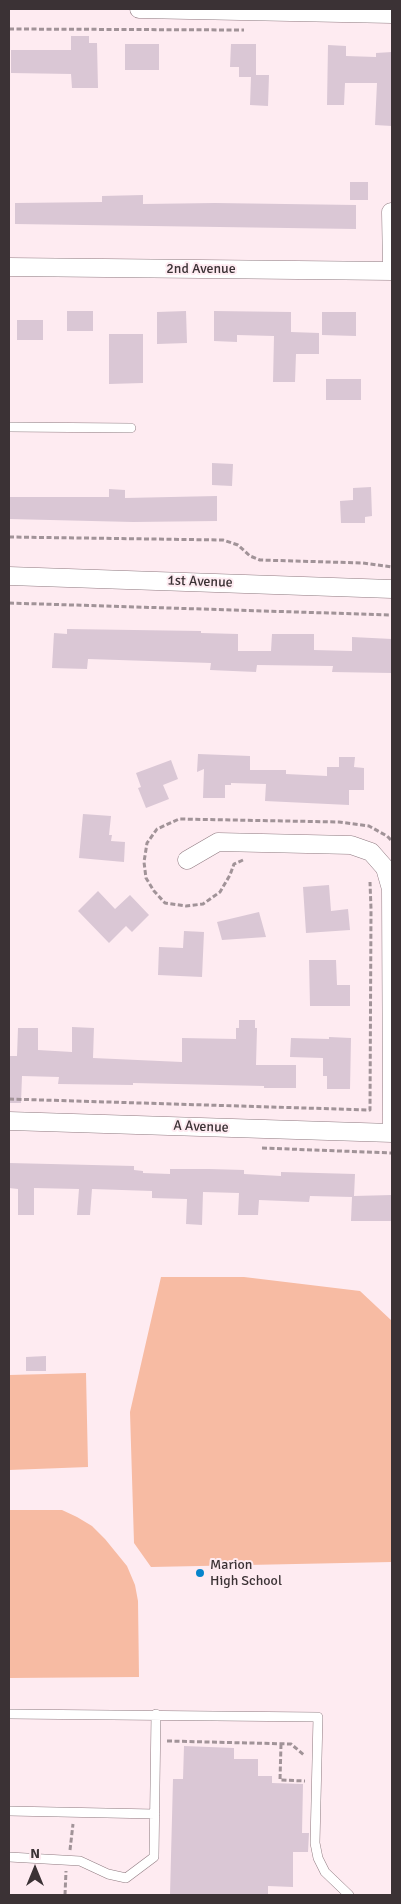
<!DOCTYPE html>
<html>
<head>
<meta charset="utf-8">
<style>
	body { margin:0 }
	#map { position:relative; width:401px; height:1904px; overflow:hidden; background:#feebf1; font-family:Signika,sans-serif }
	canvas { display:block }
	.frame { position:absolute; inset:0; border:10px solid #3b3235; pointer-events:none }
	.north { position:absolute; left:10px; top:1844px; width:50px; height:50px; -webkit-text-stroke:4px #feebf1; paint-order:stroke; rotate:0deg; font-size:14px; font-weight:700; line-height:20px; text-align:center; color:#3b3235 }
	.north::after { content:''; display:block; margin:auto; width:18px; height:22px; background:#3b3235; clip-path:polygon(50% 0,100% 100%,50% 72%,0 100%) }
</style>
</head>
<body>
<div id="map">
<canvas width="401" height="1904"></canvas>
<div class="frame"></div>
<div class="north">N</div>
</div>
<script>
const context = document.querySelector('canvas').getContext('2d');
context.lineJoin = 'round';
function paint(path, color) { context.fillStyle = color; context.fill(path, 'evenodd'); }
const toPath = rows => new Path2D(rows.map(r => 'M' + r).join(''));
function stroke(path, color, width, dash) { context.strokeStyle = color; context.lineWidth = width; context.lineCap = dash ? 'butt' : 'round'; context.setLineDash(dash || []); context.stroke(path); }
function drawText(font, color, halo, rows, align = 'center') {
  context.font = font + ' Signika,sans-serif'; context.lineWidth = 4; context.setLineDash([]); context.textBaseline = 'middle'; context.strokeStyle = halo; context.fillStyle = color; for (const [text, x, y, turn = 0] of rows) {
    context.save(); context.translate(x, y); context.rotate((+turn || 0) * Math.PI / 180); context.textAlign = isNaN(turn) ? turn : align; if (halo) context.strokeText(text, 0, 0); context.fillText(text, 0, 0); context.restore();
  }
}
paint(toPath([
	[161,1277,244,1277,360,1291,392,1321,392,1562,151,1567,134,1543,130,1412],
	[86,1373,88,1467,9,1470,9,1375],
	[9,1510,62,1510,77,1517,92,1526,105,1539,127,1566,135,1585,138,1601,139,1677,9,1678]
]), '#f7bba3');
paint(toPath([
	[71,36,89,36,89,43,97,43,98,88,72,88,71,74,11,73,11,50,71,50],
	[125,44,159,44,159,70,125,70],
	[231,44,256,44,256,75,269,75,268,106,250,105,251,77,239,77,239,67,230,67],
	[328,45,346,46,346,56,376,57,376,53,392,52,392,126,375,125,377,83,345,83,344,105,327,105],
	[350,182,368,182,368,200,350,200],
	[143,195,143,204,215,203,356,205,356,229,15,224,15,203,102,202,102,196],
	[67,311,93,311,93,331,67,331],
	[186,311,187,343,157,344,157,312],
	[214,311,291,312,291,332,319,333,319,354,296,354,295,382,273,382,274,336,237,335,237,342,214,341],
	[322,312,356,312,356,336,322,335],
	[17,320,43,320,43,340,17,340],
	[109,334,143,334,143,383,109,384],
	[326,379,361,379,361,400,326,400],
	[212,463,233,464,232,486,212,485],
	[371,487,372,516,365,517,365,523,341,523,340,501,353,500,353,488],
	[109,489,125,490,125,498,217,496,217,521,133,522,9,519,9,497,109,497],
	[67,629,201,631,201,633,238,634,238,651,271,651,272,634,314,634,314,650,352,651,352,637,392,639,392,673,332,672,333,666,257,665,256,672,210,670,211,663,88,659,87,669,52,668,54,633,67,634],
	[198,754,250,756,250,770,286,770,286,774,327,776,327,767,339,767,339,757,355,757,354,767,364,768,364,790,349,790,349,805,265,801,266,784,231,783,231,785,225,785,225,798,203,798,204,769,197,772],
	[171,760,178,779,163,785,169,799,146,808,138,788,141,787,136,773],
	[83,814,111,816,109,835,112,835,111,841,125,842,124,862,79,858],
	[329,885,331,911,348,909,350,930,306,933,303,887],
	[98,891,115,909,130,895,149,915,132,932,126,926,109,943,78,911],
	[259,912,266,937,222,940,217,922],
	[184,931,204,932,202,977,158,975,159,947,183,948],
	[309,960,336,960,337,985,350,985,350,1006,310,1006],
	[239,1020,255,1020,255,1028,257,1028,256,1065,296,1065,296,1088,264,1088,264,1086,133,1083,133,1085,58,1084,59,1077,22,1076,21,1103,9,1103,9,1056,17,1056,18,1028,38,1028,38,1050,72,1052,72,1027,94,1028,93,1058,182,1062,182,1038,236,1039,236,1028,239,1028],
	[329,1037,351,1038,350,1089,327,1089,327,1076,323,1076,323,1058,290,1057,291,1038,329,1039],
	[9,1163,134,1166,134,1170,143,1171,143,1173,170,1174,170,1169,209,1169,244,1170,244,1174,281,1176,281,1172,355,1174,354,1196,392,1195,392,1221,351,1221,352,1197,310,1196,309,1202,259,1200,258,1215,238,1215,239,1193,203,1192,202,1225,186,1224,187,1199,152,1198,152,1191,92,1189,90,1215,77,1215,79,1189,34,1188,34,1215,18,1215,18,1189,9,1188],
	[46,1356,46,1371,26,1371,26,1357],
	[184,1746,234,1748,234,1759,258,1759,258,1776,272,1776,272,1783,303,1784,302,1833,309,1833,308,1852,293,1852,293,1887,268,1886,268,1895,170,1895,173,1779,183,1779]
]), '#dac7d5');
const lane = toPath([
	[9,427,131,428],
	[9,1714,318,1717,315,1843,318,1858,325,1872,349,1895],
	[9,1811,155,1814],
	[9,1857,80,1861,108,1874,126,1878,154,1857,156,1714]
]);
const street = toPath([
	[139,9,392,14],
	[391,212,392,269],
	[9,267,392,271],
	[9,576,392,589],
	[187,860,218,842,351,845,371,852,385,868,391,889,392,1133],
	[9,1121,392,1133]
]);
stroke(lane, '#8f7a80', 10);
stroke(street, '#8f7a80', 19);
stroke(toPath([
	[9,29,244,30],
	[9,537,223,540,238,545,250,556,260,560,363,563,392,567],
	[9,603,392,615],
	[243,860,234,864,230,875,220,892,203,904,186,906,165,903,154,891,146,878,144,862,147,843,157,829,179,819,339,822,369,826,387,836,392,841],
	[9,1099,370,1110,371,909,370,882],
	[262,1148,392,1153],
	[167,1741,291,1744,304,1755],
	[281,1744,280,1780,305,1781],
	[70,1850,73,1824],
	[65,1895,66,1871]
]), '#a19398', 3, [5, 2.5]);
stroke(lane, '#fff', 9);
stroke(street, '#fff', 18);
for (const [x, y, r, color] of [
	[200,1573,5,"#0684cc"]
]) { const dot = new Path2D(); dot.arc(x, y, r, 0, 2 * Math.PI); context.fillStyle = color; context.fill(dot); stroke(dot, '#feebf1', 2); }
drawText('14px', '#3b3235', '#feebf1', [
	["2nd Avenue",201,269],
	["1st Avenue",200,582,2],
	["A Avenue",201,1127,2]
]);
drawText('14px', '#3b3235', '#feebf1', [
	["Marion",210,1565],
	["High School",210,1581]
], 'left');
</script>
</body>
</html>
